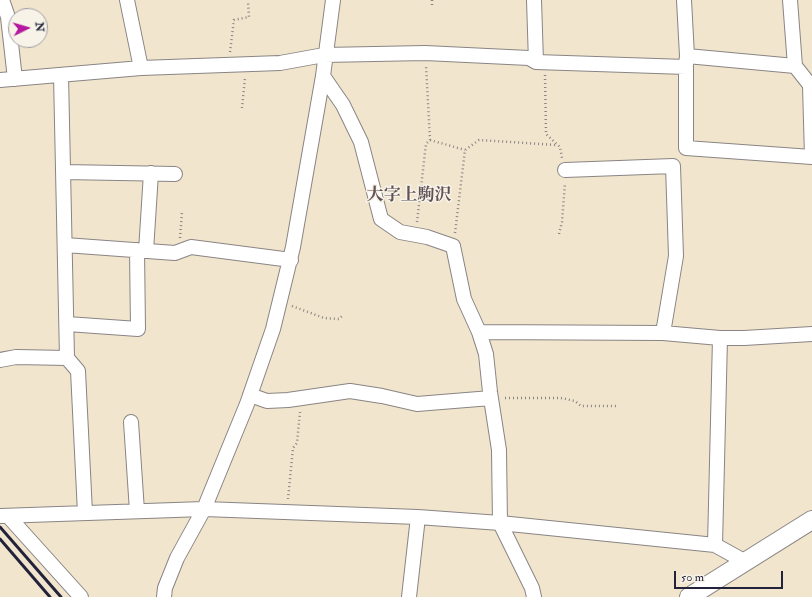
<!DOCTYPE html>
<html>
<head>
<meta charset="utf-8">
<style>
	body { margin:0 }
	#map { position:relative; width:812px; height:597px; overflow:hidden; background:#f1e6cd; font-family:"IM FELL Double Pica",serif }
	canvas { display:block }
	.north { position:absolute; left:8px; top:8px; width:40px; height:40px; box-sizing:border-box; background:#f7f3e8; border:1px solid #a29fa3; border-radius:50%; rotate:85deg; font-size:11px; font-weight:700; line-height:16px; text-align:center; color:#22223b }
	.north::after { content:''; display:block; margin:auto; width:14px; height:18px; background:#b5179e; clip-path:polygon(50% 0,100% 100%,50% 72%,0 100%) }
	.scale { position:absolute; left:674px; top:571px; width:109px; height:18px; box-sizing:border-box; border:2px solid #22223b; border-top:0; padding-left:5px; font-size:12px; line-height:14px; white-space:nowrap; color:#22223b; -webkit-text-stroke:3px #f7f3e8; paint-order:stroke }
</style>
</head>
<body>
<div id="map">
<canvas width="812" height="597"></canvas>
<div class="north">N</div>
<div class="scale">50 m</div>
</div>
<script>
const context = document.querySelector('canvas').getContext('2d');
context.lineJoin = 'round';
const toPath = rows => new Path2D(rows.map(r => 'M' + r).join(''));
function stroke(path, color, width, dash) { context.strokeStyle = color; context.lineWidth = width; context.lineCap = dash ? 'butt' : 'round'; context.setLineDash(dash || []); context.stroke(path); }
function drawText(font, color, halo, rows, align = 'center') {
  context.font = font + ' "IM FELL Double Pica","Noto Serif JP",serif'; context.lineWidth = 3; context.setLineDash([]); context.textBaseline = 'middle'; context.strokeStyle = halo; context.fillStyle = color; for (const [text, x, y, turn = 0] of rows) {
    context.save(); context.translate(x, y); context.rotate((+turn || 0) * Math.PI / 180); context.textAlign = isNaN(turn) ? turn : align; if (halo) context.strokeText(text, 0, 0); context.fillText(text, 0, 0); context.restore();
  }
}
const minor = toPath([
	[2,0,8,17,15,79],
	[127,0,141,68],
	[534,0,536,62],
	[684,0,687,56,686,65],
	[687,56,795,66,790,0],
	[795,66,810,85,812,157],
	[61,75,67,358],
	[323,76,343,105,361,142,381,219,400,232,427,237,453,246,464,299,479,332,486,354,490,392,499,450,500,523,532,588,534,597],
	[0,80,141,68,280,63,324,55,425,53,529,58,536,62,686,67,686,148,812,157],
	[565,170,673,166,676,256,663,333],
	[63,172,175,174],
	[65,245,175,253,191,247,291,260],
	[146,251,151,173],
	[67,324,138,329,137,250],
	[479,332,663,333,720,338,744,338,812,334],
	[0,360,16,357,67,358,78,371,85,513],
	[250,395,267,401,288,400,350,391,382,396,417,404,491,398],
	[131,422,137,511],
	[0,516,204,509,418,517,500,523,715,545,744,561],
	[8,516,81,597],
	[715,545,720,338],
	[164,597,165,588,177,558,204,509,247,404,273,329,293,247,323,76,333,0],
	[409,597,418,517]
]);
const major = toPath([
	[689,597,812,520]
]);
stroke(minor, '#8a8484', 16);
stroke(major, '#8a8484', 20);
stroke(toPath([
	[432,5,432,0],
	[230,52,234,20,249,17,248,2],
	[545,75,546,134,560,147,562,158],
	[242,108,245,78],
	[430,140,465,150],
	[417,222,426,144,430,140,426,65],
	[455,233,465,150,479,140,556,145],
	[559,234,562,222,565,183],
	[180,238,182,212],
	[292,306,324,318,339,319,342,316],
	[505,398,561,398,575,401,581,406,616,406],
	[288,499,293,448,297,443,300,412]
]), '#8a8484', 2.5, [1, 3]);
stroke(minor, '#fff', 14);
stroke(major, '#fff', 18);
stroke(toPath([
	[0,527,61,597],
	[0,539,50,597]
]), '#22223b', 3);
drawText('bold 17px', '#615055', '#f7f3e8', [
	["大字上駒沢",409,196]
]);
</script>
</body>
</html>
